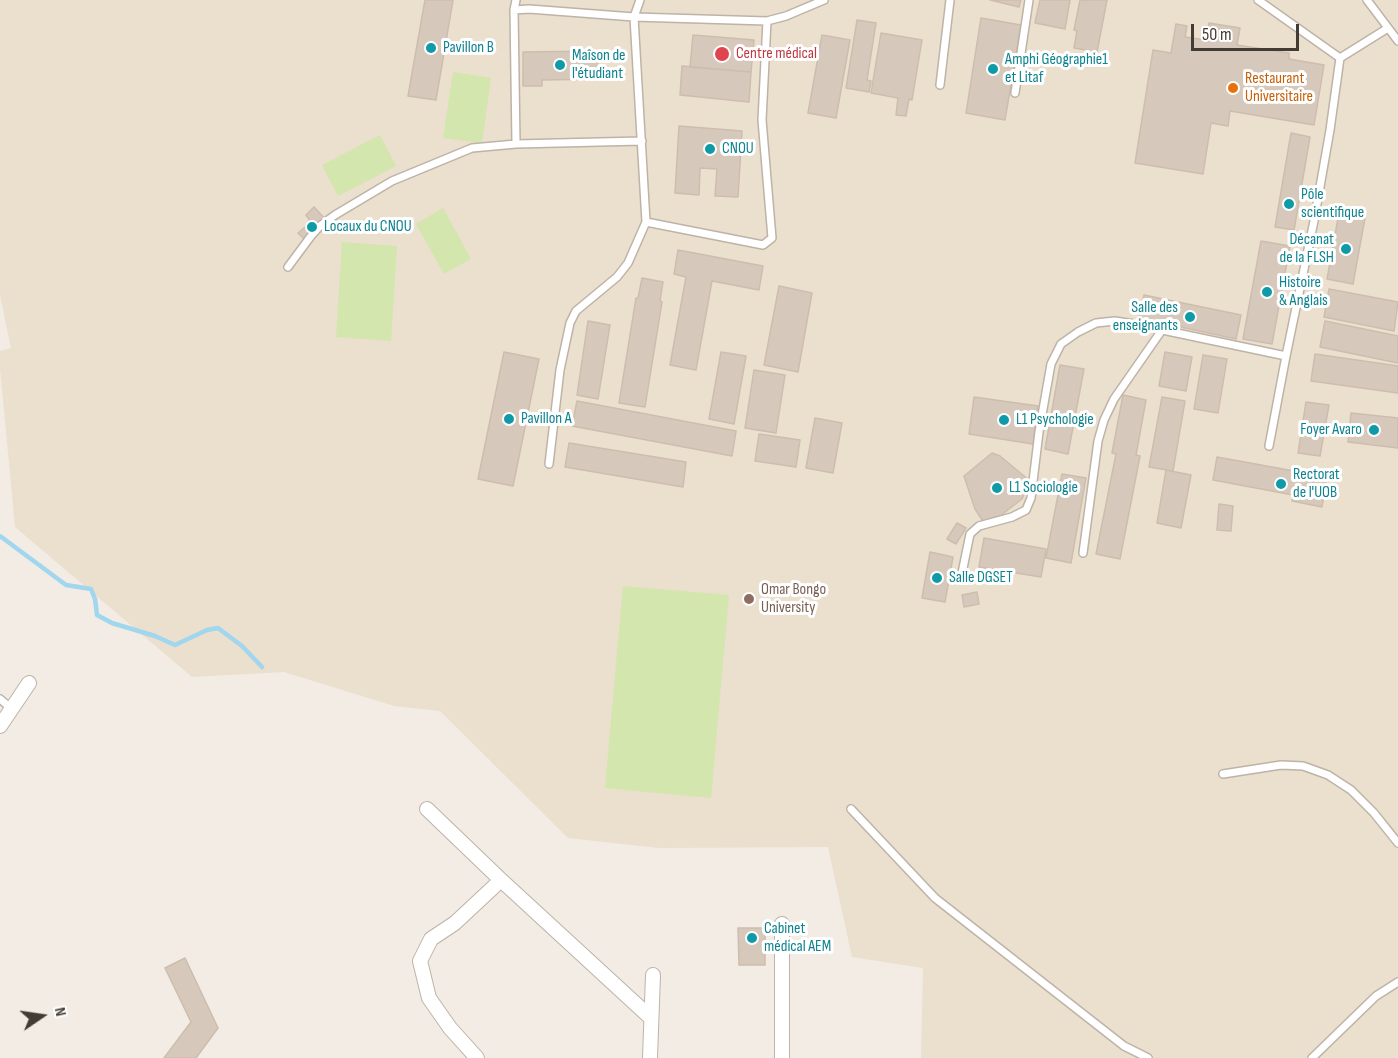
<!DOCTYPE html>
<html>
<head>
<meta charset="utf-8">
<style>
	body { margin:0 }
	#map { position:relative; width:1398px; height:1058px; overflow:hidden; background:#f2ece4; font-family:"Sofia Sans Condensed",sans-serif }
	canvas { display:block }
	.north { position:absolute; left:12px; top:986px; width:60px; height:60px; -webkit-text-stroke:4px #fff; paint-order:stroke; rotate:77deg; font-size:16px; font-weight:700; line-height:24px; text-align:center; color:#433c34 }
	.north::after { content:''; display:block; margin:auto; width:21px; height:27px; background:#433c34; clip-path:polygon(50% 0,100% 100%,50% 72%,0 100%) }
	.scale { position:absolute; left:1191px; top:24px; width:108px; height:27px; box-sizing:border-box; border:3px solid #433c34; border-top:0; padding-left:8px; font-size:18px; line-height:21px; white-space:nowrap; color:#433c34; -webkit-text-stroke:4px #fff; paint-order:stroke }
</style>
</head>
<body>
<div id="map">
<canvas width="1398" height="1058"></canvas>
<div class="north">N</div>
<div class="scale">50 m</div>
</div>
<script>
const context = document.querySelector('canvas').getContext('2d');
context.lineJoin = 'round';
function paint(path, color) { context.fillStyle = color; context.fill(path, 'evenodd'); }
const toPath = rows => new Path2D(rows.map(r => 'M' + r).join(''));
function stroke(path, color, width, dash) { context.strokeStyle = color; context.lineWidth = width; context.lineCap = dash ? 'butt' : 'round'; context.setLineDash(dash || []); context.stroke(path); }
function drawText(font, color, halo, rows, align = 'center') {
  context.font = font + ' "Sofia Sans Condensed",sans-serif'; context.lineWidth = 6; context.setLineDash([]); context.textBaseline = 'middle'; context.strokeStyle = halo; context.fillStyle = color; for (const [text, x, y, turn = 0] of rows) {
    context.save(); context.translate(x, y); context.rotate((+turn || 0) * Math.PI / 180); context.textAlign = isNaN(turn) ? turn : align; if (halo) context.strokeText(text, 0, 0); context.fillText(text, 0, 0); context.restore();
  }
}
paint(toPath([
	[0,0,1398,0,1398,1058,921,1058,923,968,852,957,828,847,659,848,568,838,440,711,394,706,284,672,192,677,15,527,0,368,0,351,11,348,0,295]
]), '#ebdfce');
paint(toPath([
	[453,72,491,78,482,143,443,138],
	[380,135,396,166,338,196,322,165],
	[443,208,471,259,444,274,416,224],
	[342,242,397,246,391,341,336,337],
	[623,586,729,595,711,798,605,788]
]), '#d2e6ad');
stroke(toPath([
	[0,536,66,585,91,589,95,599,97,615,112,623,155,636,175,645,207,630,218,628,242,646,262,667]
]), '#a0d6ee', 4.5);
const building = toPath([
	[425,0,453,0,436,100,408,96,425,0],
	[990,0,1021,0,1019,7,990,0],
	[1040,0,1070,0,1065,29,1035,23,1040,0],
	[1080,0,1107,0,1097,52,1074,48,1077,31,1074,30,1080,0],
	[981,18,1021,25,1005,120,966,113,981,18],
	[857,20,876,23,867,80,871,81,869,92,846,88,857,20],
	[1209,23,1240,28,1237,45,1289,53,1289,59,1324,65,1314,125,1230,111,1228,126,1211,123,1203,174,1135,163,1153,50,1171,53,1176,24,1187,26,1185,37,1206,40,1209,23],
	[881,33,922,40,912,100,909,99,906,116,896,115,898,98,871,93,881,33],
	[693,35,754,40,751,72,690,67,693,35],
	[822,35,850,40,836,118,808,113,822,35],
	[598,51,598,79,542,80,542,86,523,86,523,52,598,51],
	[682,66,751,72,749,102,680,95,682,66],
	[679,126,742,131,738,197,715,196,717,169,700,168,699,195,675,193,679,126],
	[1291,133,1310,137,1294,230,1275,227,1291,133],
	[314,207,327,221,304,239,298,233,311,222,306,215,314,207],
	[1339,213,1365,218,1353,284,1327,279,1339,213],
	[1261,241,1290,246,1272,344,1243,339,1261,241],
	[678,250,763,266,759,290,712,281,696,370,670,365,686,277,674,274,678,250],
	[642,278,663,282,660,301,662,302,645,407,619,403,636,298,638,298,642,278],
	[779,286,812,293,798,372,764,365,779,286],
	[1329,289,1398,302,1394,331,1324,317,1329,289],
	[1144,295,1241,315,1236,339,1139,318,1144,295],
	[588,321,610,325,598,399,577,395,588,321],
	[1325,321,1398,336,1398,363,1320,347,1325,321],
	[504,352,539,359,513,486,478,479,504,352],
	[721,352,746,356,734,424,709,419,721,352],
	[1165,352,1192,357,1186,391,1159,386,1165,352],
	[1315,354,1398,366,1398,393,1311,381,1315,354],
	[1203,355,1227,359,1218,413,1194,409,1203,355],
	[1060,365,1084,369,1068,454,1045,449,1060,365],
	[754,370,785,375,776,433,745,428,754,370],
	[1123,395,1146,400,1136,455,1140,456,1120,559,1096,554,1116,454,1112,453,1123,395],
	[974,397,1038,406,1033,444,969,434,974,397],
	[1162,397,1185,401,1173,471,1149,467,1162,397],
	[577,401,736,431,732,456,572,426,577,401],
	[1306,402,1329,405,1320,456,1298,453,1306,402],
	[1351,413,1398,418,1398,448,1348,442,1351,413],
	[815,418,842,423,833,473,806,468,815,418],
	[759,434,800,440,796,467,755,461,759,434],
	[569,443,686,462,683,487,565,467,569,443],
	[992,453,1000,456,1030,481,1022,499,1000,516,983,521,975,509,964,476,992,453],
	[1217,457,1327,477,1322,507,1292,501,1293,495,1213,480,1217,457],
	[1166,470,1191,475,1181,528,1157,523,1166,470],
	[1062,474,1086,478,1071,563,1046,558,1062,474],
	[1219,504,1233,506,1231,531,1217,530,1219,504],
	[957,523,966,528,956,544,947,539,957,523],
	[984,538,1046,549,1041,577,979,567,984,538],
	[930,552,953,557,945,602,922,598,930,552],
	[977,592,979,604,964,607,962,595,977,592],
	[738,928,765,928,765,965,739,965,738,928],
	[185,958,218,1028,196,1058,164,1058,191,1022,165,968,185,958]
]);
paint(building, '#d6c9bc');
stroke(building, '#cdbdad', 1.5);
const lane = toPath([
	[516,0,514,10,529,9,634,17,640,0],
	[1258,0,1340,58],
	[1367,0,1398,41],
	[514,10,516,144],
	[1340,58,1388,28],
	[940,85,950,0],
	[1015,93,1029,0],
	[646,222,763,245,772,238,762,120,767,21],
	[288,267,311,236,321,225,335,215,392,181,472,148,516,144,642,141],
	[1269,446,1286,356],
	[549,464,560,370,570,323,576,311,617,277,628,263,646,222,634,17,767,21,786,16,824,0],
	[1083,553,1098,441,1104,420,1114,399,1162,330],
	[961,578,970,534,979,526,1012,517,1026,510,1031,498,1039,432,1051,364,1061,344,1078,332,1096,323,1115,321,1134,324,1286,356,1314,221,1330,130,1340,58],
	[0,699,12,709],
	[1223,774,1281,765,1303,766,1328,775,1351,790,1374,813,1398,843],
	[851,809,935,898,1124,1046,1148,1058],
	[1312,1058,1376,996,1398,982]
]);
const street = toPath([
	[0,726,29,683],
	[427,809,501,880,651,1018],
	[782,924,782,1058],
	[477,1058,450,1028,429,998,420,961,431,939,455,923,501,880],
	[650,1058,653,975]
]);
stroke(lane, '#bdb3a7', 10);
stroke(street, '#bdb3a7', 16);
stroke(lane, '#fff', 7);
stroke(street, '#fff', 14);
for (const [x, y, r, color] of [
	[431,48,6,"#0f9aa8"],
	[722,54,8,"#e0444e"],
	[560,65,6,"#0f9aa8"],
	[993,69,6,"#0f9aa8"],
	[1233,88,6,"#e8710a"],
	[710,149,6,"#0f9aa8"],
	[1289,204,6,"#0f9aa8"],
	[312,227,6,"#0f9aa8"],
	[1346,249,6,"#0f9aa8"],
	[1267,292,6,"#0f9aa8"],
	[1190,317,6,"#0f9aa8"],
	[509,419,6,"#0f9aa8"],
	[1004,420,6,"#0f9aa8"],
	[1374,430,6,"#0f9aa8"],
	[1281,484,6,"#0f9aa8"],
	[997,488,6,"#0f9aa8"],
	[937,578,6,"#0f9aa8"],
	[749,599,6,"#8d6e63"],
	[752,938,6,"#0f9aa8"]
]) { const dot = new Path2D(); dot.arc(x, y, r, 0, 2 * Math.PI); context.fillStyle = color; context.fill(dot); stroke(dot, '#fff', 2); }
drawText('16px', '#0d838f', '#fff', [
	["Pavillon B",443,48],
	["Maîson de",572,56],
	["l'étudiant",572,74],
	["Amphi Géographie1",1005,60],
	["et Litaf",1005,78],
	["CNOU",722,149],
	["Pôle",1301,195],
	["scientifique",1301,213],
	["Locaux du CNOU",324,227],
	["Décanat",1334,240,"right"],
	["de la FLSH",1334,258,"right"],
	["Histoire",1279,283],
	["& Anglais",1279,301],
	["Salle des",1178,308,"right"],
	["enseignants",1178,326,"right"],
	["Pavillon A",521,419],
	["L1 Psychologie",1016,420],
	["Foyer Avaro",1362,430,"right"],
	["Rectorat",1293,475],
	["de l'UOB",1293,493],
	["L1 Sociologie",1009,488],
	["Salle DGSET",949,578],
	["Cabinet",764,929],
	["médical AEM",764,947]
], 'left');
drawText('16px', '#be3a42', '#fff', [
	["Centre médical",736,54]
], 'left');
drawText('16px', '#c56008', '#fff', [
	["Restaurant",1245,79],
	["Universitaire",1245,97]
], 'left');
drawText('16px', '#785e54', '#fff', [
	["Omar Bongo",761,590],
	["University",761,608]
], 'left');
</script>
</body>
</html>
